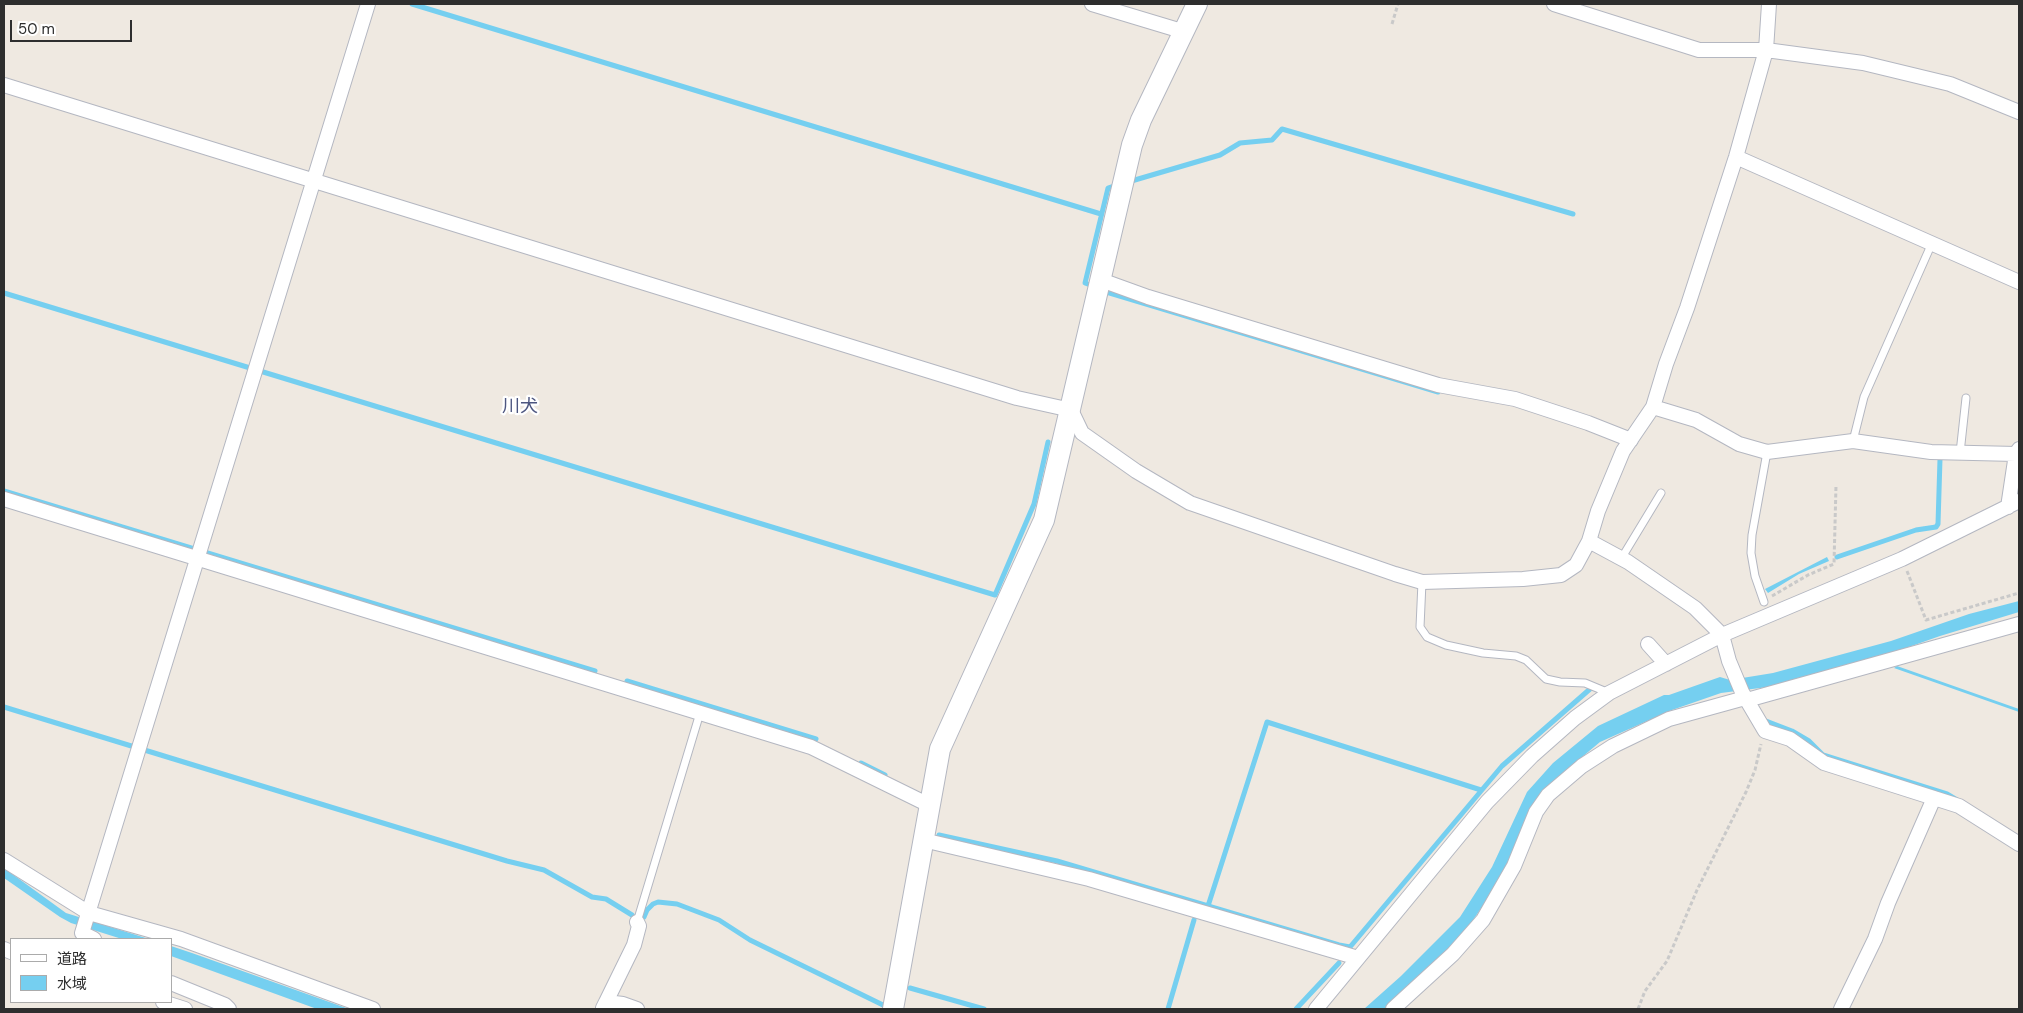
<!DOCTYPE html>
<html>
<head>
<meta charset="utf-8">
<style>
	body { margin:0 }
	#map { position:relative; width:2023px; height:1013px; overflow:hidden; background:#efe9e1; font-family:"DM Sans","Noto Sans JP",sans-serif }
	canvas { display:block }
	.frame { position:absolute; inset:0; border:5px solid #2e2e2e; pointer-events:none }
	.legend { position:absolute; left:10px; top:938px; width:162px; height:65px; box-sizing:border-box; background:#fff; border:1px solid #ababab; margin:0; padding:6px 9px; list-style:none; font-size:15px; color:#2e2e2e }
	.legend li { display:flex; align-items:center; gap:10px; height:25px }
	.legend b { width:25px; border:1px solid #ababab }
	.scale { position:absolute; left:10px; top:20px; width:122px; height:22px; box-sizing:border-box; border:2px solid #2e2e2e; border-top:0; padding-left:6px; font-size:15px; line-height:18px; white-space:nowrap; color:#2e2e2e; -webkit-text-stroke:4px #fff; paint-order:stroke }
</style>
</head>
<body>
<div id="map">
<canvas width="2023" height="1013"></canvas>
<div class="frame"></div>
<ul class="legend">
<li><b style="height:6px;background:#fff"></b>道路</li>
<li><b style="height:14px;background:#75cff0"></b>水域</li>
</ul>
<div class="scale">50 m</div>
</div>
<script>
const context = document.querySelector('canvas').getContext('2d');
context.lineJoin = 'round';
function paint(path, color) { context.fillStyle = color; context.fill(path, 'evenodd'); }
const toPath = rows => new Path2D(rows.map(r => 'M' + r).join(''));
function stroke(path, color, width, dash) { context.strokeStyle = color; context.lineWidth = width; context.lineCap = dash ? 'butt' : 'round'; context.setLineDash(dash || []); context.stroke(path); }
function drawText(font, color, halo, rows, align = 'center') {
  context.font = font + ' "DM Sans","Noto Sans JP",sans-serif'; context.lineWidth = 4.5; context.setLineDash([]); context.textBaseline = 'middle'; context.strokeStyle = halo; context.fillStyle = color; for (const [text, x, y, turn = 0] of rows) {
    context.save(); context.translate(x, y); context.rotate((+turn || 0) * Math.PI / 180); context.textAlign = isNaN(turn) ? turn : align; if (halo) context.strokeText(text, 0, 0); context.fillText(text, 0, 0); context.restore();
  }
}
paint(toPath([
	[1827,557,1829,561,1799,574,1768,593,1765,589],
	[2019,601,2019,612,1940,636,1889,654,1818,674,1768,687,1721,693,1672,710,1600,742,1551,783,1541,794,1499,882,1469,926,1449,950,1384,1009,1364,1009,1401,976,1460,917,1492,867,1527,792,1553,763,1598,726,1664,695,1669,695,1720,677,1730,680,1773,673,1891,641,1969,614],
	[1897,666,2019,709,2019,712,1894,668],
	[4,868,66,913,149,939,122,939,71,923,60,917,4,878],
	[171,946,192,953,349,1009,317,1009,171,956]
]), '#75cff0');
stroke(toPath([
	[412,4,1101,214],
	[1128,182,1220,155,1240,143,1272,140,1282,129,1573,214],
	[1093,286,1085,283,1108,188,1117,185],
	[1103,291,1438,392],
	[4,293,995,595,1034,504,1048,442],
	[4,491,595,671],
	[1837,557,1916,530,1936,527,1938,524,1940,459],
	[627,681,816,739],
	[4,707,507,861,544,870,592,897,606,899,632,915],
	[1766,721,1792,731,1809,741,1823,755,1947,794,1957,800],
	[861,763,885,775],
	[939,835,1057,861,1339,945,1350,947,1502,766,1590,689],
	[1208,906,1267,722,1481,790],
	[644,917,647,910,653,904,658,902,677,904,719,920,750,940,883,1005],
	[910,988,984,1009],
	[1168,1009,1194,920],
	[1296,1009,1339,963]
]), '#75cff0', 5);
const lane = toPath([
	[1853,441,1864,397,1932,243],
	[1960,453,1966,398],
	[1621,559,1661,493],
	[1422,582,1420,627,1427,637,1446,645,1483,653,1516,656,1526,660,1546,679,1560,682,1585,683,1609,693],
	[1764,602,1755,576,1751,553,1752,535,1767,452],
	[637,922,700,713]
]);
const street = toPath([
	[1092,4,1185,32],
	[1554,4,1699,50,1766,50,1863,63,1950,84,2019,112],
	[4,85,1017,398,1071,410,1082,433,1136,471,1190,503,1395,574,1422,582,1523,579,1561,575,1576,565,1589,541,1598,511,1623,451,1653,407,1666,364,1687,308,1736,157,1766,50,1769,4],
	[1736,157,2019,282],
	[1101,280,1148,297,1438,385,1515,399,1588,423,1631,440],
	[1653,407,1696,420,1739,444,1767,452,1853,441,1931,452,2016,454,2019,449],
	[4,499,811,747,929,805],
	[2008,507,2016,454],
	[1589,541,1628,562,1695,608,1722,635,1729,661,1742,692,1765,731,1790,739,1824,763,1959,806,2019,844],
	[1648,644,1666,664],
	[1747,700,2019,624],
	[923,840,1089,879,1358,958],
	[4,860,89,913,181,939,373,1009],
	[94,939,82,933,368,4],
	[4,949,11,952],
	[171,983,225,1005,229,1009],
	[163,1002,185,1009],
	[606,1002,634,945,639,926,637,922],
	[603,1008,606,1002,623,1004,637,1009],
	[1316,1009,1487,802,1532,756,1575,718,1609,693,1722,635,1902,559,2019,501],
	[1393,1009,1453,954,1483,920,1514,866,1536,812,1548,795,1582,766,1613,746,1669,719,1745,698],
	[1841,1009,1875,939,1888,903,1934,798]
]);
const secondary = toPath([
	[893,1009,940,749,1044,520,1132,145,1141,120,1197,4]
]);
stroke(lane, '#b4b7c1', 9);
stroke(street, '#b4b7c1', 16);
stroke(secondary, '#b4b7c1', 22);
stroke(toPath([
	[1392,24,1398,4],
	[1907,571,1926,620,2019,593],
	[1772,596,1808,575,1834,564,1836,485],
	[1638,1009,1645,991,1667,961,1697,890,1746,792,1755,770,1761,744]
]), '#c9c9c9', 3, [4, 2.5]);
stroke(lane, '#fff', 7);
stroke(street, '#fff', 14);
stroke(secondary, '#fff', 20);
drawText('18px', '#4d5680', '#fff', [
	["川犬",520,407]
]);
</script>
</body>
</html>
